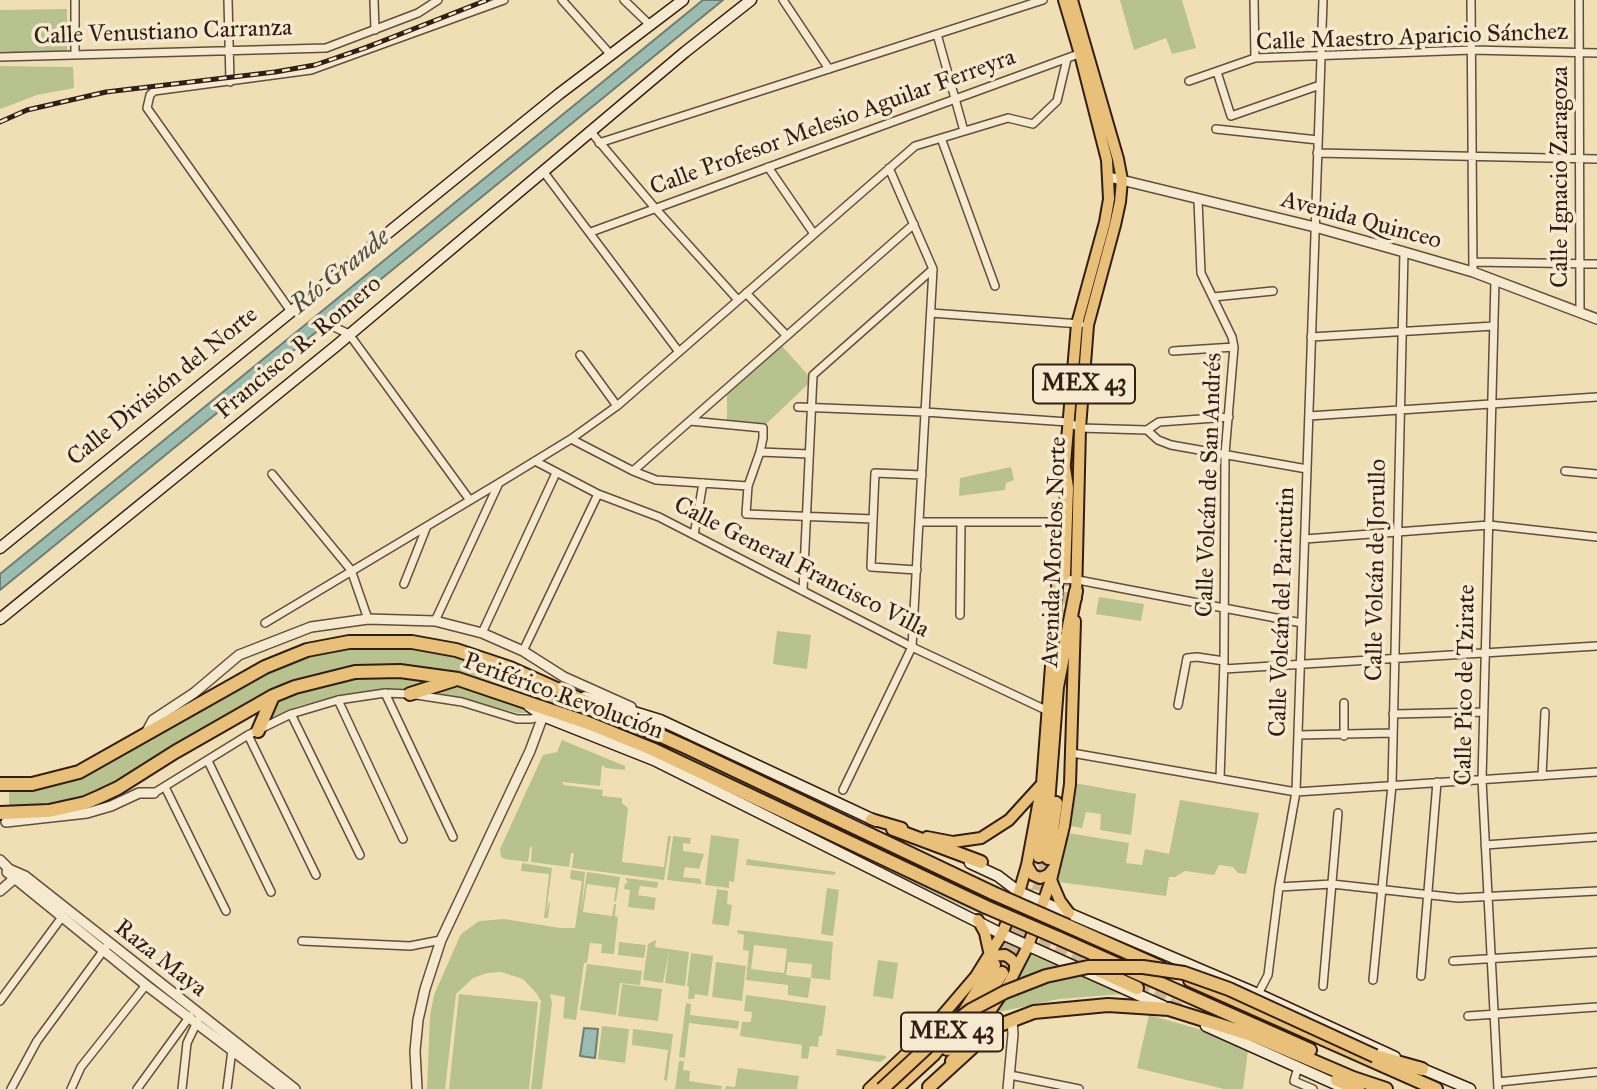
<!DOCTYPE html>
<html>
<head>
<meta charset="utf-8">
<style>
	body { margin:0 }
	canvas { display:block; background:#f0dfb5 }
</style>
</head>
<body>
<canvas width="1597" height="1089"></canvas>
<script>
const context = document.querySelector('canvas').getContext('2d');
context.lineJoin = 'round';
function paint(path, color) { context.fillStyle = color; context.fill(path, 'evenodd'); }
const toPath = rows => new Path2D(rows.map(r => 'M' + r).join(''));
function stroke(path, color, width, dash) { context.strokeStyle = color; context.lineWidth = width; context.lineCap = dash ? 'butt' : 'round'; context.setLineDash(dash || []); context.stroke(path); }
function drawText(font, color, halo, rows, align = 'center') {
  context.font = font + ' "IM FELL Great Primer",serif'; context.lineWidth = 7; context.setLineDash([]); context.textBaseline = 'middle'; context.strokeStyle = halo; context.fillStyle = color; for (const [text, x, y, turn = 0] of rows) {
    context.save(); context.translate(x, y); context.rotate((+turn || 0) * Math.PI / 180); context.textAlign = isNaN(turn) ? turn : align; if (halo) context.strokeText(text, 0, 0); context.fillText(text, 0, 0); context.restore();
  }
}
paint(toPath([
	[1120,0,1182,0,1196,48,1172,54,1166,38,1134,50],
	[67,9,67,56,0,56,0,10],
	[0,66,73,67,74,88,37,95,0,109],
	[781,345,808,375,808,384,765,425,727,423,727,395],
	[1011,467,1014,480,1006,483,1005,490,959,496,960,478],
	[1099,597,1144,604,1141,621,1096,614],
	[777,631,811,635,807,669,773,664],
	[353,647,416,648,439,651,485,664,648,734,998,901,996,906,705,766,645,741,464,675,414,666,356,666,331,670,287,684,233,712,122,779,104,788,65,802,9,809,9,789,35,789,80,779,279,668,323,653],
	[381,675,443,681,410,690,361,692,329,698,298,706,265,721,277,699,310,687,345,679],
	[460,684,500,697,519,706,527,713,518,713,427,690],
	[562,740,625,766,625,770,606,768,602,765,600,786,562,782,564,785,603,790,602,796,622,798,622,803,628,808,622,862,664,867,668,836,671,836,664,880,572,868,574,853,571,853,569,867,531,862,532,847,530,847,528,862,505,859,501,857,500,849,543,755,557,752],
	[663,758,986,913,985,915,969,909,732,796],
	[1074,783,1136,794,1131,835,1100,830,1101,814,1086,812,1082,828,1070,826],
	[1180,800,1259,813,1246,874,1238,873,1233,867,1219,865,1214,875,1185,871,1175,877,1169,877,1166,896,1058,882,1068,833,1129,843,1126,863,1142,865,1145,849,1169,854],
	[711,835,739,839,734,882,729,881,729,888,705,885],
	[673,836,691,838,690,844,683,843,683,851,704,854,699,869,685,867,683,877,700,879,702,884,667,880],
	[747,859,753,860,836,872,834,875,746,865],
	[522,863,552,868,546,914,549,902,550,902,548,918,544,918,549,874,521,871],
	[571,870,585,872,581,912,587,872,620,877,616,901,614,901,616,888,587,884,583,912,612,916,614,904,616,904,615,916,618,917,614,954,601,953,602,944,590,943,587,963,584,963,576,1020,563,1018,565,997,550,994,552,1003,542,1089,531,1089,541,1001,537,994,523,979,501,972,487,973,473,978,456,994,445,1089,427,1089,430,1016,434,995,461,934,479,921,504,919,560,928,575,928,582,881,570,879],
	[625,878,658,882,657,888,640,886,638,895,656,898,654,910,628,907,630,890,624,889,625,883,628,883],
	[827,888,839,890,833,936,821,934],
	[717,889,728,891,727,904,732,905,729,926,712,924],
	[738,930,833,942,830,980,811,978,808,998,788,995,788,985,746,980,749,951,743,950,744,935,737,933],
	[754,945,787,949,784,973,751,969],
	[788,962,812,964,811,978,786,975],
	[656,940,655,947,689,952,685,986,665,983,669,951,663,983,643,980,648,944],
	[619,942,646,945,644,958,618,955],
	[691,953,713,956,708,996,695,994,694,999,688,999,689,987,687,986],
	[1029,954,1122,994,1059,999,994,1013],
	[878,960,898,963,893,999,873,996],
	[716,962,746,966,742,1001,712,997],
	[587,964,642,971,640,985,620,983,616,1015,580,1010],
	[622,984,662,989,658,1021,618,1016],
	[459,994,538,1002,529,1089,449,1089],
	[746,995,826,1006,822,1036,819,1036,818,1047,810,1046,808,1059,801,1058,802,1045,740,1036,742,1022,751,1022,752,1012,744,1011],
	[686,1003,691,1004,690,1015,739,1021,738,1029,689,1023,685,1058,679,1057],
	[1149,1015,1206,1031,1248,1050,1243,1089,1224,1089,1137,1068],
	[602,1026,629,1029,625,1063,598,1059],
	[633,1029,673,1034,667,1081,664,1080,668,1050,632,1045],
	[837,1049,886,1056,886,1058,880,1062,836,1055],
	[679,1061,684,1061,683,1070,690,1071,689,1081,722,1086,721,1089,675,1089],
	[738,1068,799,1076,797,1089,725,1089,726,1086,735,1087]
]), '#b8c28e');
const water = toPath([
	[703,0,723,0,0,590,0,574,703,0],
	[584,1028,598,1029,595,1058,580,1056,584,1028]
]);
paint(water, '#9abcb1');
stroke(water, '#707d72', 2);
stroke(toPath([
	[1063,640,1064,574],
	[1031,925,1035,936,1048,946,1095,968],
	[994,964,1019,914,1039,856],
	[1002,973,1029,918,1048,858],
	[1137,988,1181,1009]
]), '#cab895', 12, [12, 6]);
const minor = toPath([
	[75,0,75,55],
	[228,0,230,82],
	[374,0,375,30],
	[562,0,611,55],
	[624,0,650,25],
	[783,0,829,69],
	[1254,0,1255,58],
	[1471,0,1473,272],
	[1579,0,1580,312],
	[937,34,964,131],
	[0,57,326,48,418,13,438,0],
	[1217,72,1231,116,1320,85],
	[1189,81,1255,58,1472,50,1597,53],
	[1216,129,1318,140],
	[591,132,655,208,738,300],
	[941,138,995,286],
	[599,143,1043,0],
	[1317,153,1597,159],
	[768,167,814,234],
	[543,171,679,352],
	[1198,200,1201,273,1232,337,1234,347,1225,454,1224,661,1220,779],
	[591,232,1084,52],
	[1473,262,1597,264],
	[1495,281,1482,780,1498,1089],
	[746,293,787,336],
	[1213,297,1273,291],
	[290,310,147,108,150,95,154,91,311,70,504,0],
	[931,313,1080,324],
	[334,327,349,334,469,499],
	[1311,337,1494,326],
	[1173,351,1234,347],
	[580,355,617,406],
	[798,407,925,412,1068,422,1080,428,1147,430,1159,422,1229,417],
	[1309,416,1597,397],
	[690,421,763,428,763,438,760,452,748,486,746,514,873,519],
	[1147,430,1158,440,1171,445,1307,469],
	[571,439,633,471,656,480,748,486],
	[760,452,809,454],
	[535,461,598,494,659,517,912,647,1048,711],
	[633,471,914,224],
	[1565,471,1597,474],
	[272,474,351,570,368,619],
	[919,522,1062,522],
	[694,535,703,483],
	[1305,539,1489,525,1597,537],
	[917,570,871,567,875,473,922,475],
	[1058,579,1078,580,1302,623],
	[404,584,427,526],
	[803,591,813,375,933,269],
	[960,615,961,523],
	[435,621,499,483],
	[265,623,499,483,571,439,617,406,915,146,1008,118,1033,124,1057,101,1067,59],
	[482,633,556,473],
	[523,651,598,494],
	[1224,669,1597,646],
	[385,693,453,837],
	[338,700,403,839],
	[1344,703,1344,736],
	[1178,705,1187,658,1197,657,1224,661],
	[291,714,360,855],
	[1393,714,1483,712],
	[248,735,316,875],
	[1298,735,1393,733],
	[1072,753,1296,792,1597,772],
	[208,761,271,892],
	[1542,776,1545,712],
	[165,787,226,911],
	[843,790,912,647,933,269,889,168],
	[154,793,248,735,291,714,338,700,385,693,410,694,462,702,517,719,531,719,543,716],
	[1485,845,1597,837],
	[1279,887,1332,884,1458,898,1597,891],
	[302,941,410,946,441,940],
	[1453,961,1597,952],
	[1421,976,1437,782],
	[1373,980,1392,785,1404,252],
	[1323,986,1338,813],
	[1258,994,1268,975,1279,887,1296,792,1323,0],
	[0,1001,62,917],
	[1468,1016,1597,1007],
	[1298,1067,1294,1081,1313,1089],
	[1010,1075,1079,1089],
	[1498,1082,1597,1072],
	[11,1089,37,1041,109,943],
	[71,1089,81,1067,146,985],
	[137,1089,190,1016],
	[182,1089,187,1043,200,1016],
	[227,1089,232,1050]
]);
const tertiary = toPath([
	[1109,177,1315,227,1404,252,1473,272,1597,319],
	[145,735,153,720,194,693,239,655,311,627,368,619,435,621,482,633,523,651,564,677,631,707],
	[6,822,87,813,111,806,139,793,154,793],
	[0,860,9,869,25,876,295,1089],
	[7,872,146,985,283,1089],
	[0,891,15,878,20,877],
	[417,1089,415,1051,418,1020,425,989,441,940,530,751,543,716],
	[1008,1089,1013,1034,1012,1020]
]);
const secondary = toPath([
	[0,548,559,94,683,0],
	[0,619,336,346,685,52,751,0],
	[585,697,660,720,876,821],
	[529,706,543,716,654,760,1002,934,1163,1006],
	[970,863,998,876,1019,892,1258,994,1395,1057],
	[1206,1026,1342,1087],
	[1418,1067,1470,1089]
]);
const primary = toPath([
	[1064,0,1080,54,1107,160,1109,199,1105,222,1077,324,1064,475],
	[1072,0,1118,159,1122,180,1120,202,1115,225,1088,325,1080,428,1076,598],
	[871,819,902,828],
	[927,837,953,842,981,838,1009,820,1040,786],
	[1027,865,1033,875,1040,878,1048,875,1053,869],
	[1051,880,1060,901,1069,913],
	[978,920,985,933,990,956,1005,955,1010,958,1015,963,1015,971],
	[951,1061,980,1026,1009,983,1028,946,1051,880,1064,826,1070,784,1075,621],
	[869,1089,923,1038,976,976,1002,934,1019,892,1027,865,1042,784,1059,561]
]);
const trunk = toPath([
	[1064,574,1067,488,1064,468],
	[410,694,454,680],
	[258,731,273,696],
	[0,784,32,784,79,772,265,667,307,650,349,642,412,642,456,650,510,668,686,747,993,893],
	[0,813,49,811,85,803,101,796,118,788,175,752,273,696,295,687,355,672,400,671,458,679,588,723,652,749,986,907],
	[893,829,981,862],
	[1039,856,1048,804,1057,687,1076,591],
	[1048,858,1056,803],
	[1068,926,1160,967],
	[1058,938,1310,1050],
	[1100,971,1137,988],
	[1190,980,1436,1089],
	[947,1049,959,1038,1002,973],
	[1379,1057,1422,1069],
	[1337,1080,1358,1089],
	[929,1087,976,1044,1000,1025,1034,1012,1108,1005,1169,1009,1255,1036,1353,1078,1386,1089],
	[896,1089,934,1054,949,1036,994,965]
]);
stroke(minor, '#624e3c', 10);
stroke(tertiary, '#624e3c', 12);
stroke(secondary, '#321e14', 13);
stroke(primary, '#321e14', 14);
stroke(trunk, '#321e14', 16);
stroke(minor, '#f5eacf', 7);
stroke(tertiary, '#f5eacf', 9);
stroke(secondary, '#f5eacf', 10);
stroke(primary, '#e8c07a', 10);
stroke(trunk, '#e8c07a', 12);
const rail = toPath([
	[0,122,27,110,106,92,275,72,315,65,365,48,487,0]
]);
stroke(rail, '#321e14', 5);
stroke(rail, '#f5eacf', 2.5, [8]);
const trunkBridge = toPath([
	[993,893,1068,926],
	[986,907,1058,938],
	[882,1089,951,1025,971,1010,1005,992,1046,976,1088,967,1143,967,1184,973,1229,989,1375,1056]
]);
stroke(trunkBridge, '#321e14', 16, []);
stroke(trunkBridge, '#e8c07a', 12);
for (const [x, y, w] of [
	[1084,384,102],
	[952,1032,102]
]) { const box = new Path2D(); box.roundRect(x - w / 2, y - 19.5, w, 39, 5); context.fillStyle = '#f5eacf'; context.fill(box); stroke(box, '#321e14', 2); }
drawText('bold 23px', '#321e14', null, [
	["MEX 43",1084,384],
	["MEX 43",952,1032]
]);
drawText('24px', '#321e14', '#f5eacf', [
	["Calle Venustiano Carranza",163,33,-2],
	["Calle Maestro Aparicio Sánchez",1412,38,-2],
	["Calle Profesor Melesio Aguilar Ferreyra",833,123,-20],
	["Calle Ignacio Zaragoza",1561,177,-90],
	["Avenida Quinceo",1361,221,15],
	["Francisco R. Romero",299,348,-40],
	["Calle División del Norte",163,387,-39],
	["Calle Volcán de San Andrés",1210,485,-88],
	["Avenida Morelos Norte",1055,552,-88],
	["Calle General Francisco Villa",801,568,27],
	["Calle Volcán de Jorullo",1377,570,-89],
	["Calle Volcán del Paricutin",1283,612,-88],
	["Calle Pico de Tzirate",1466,685,-89],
	["Periférico Revolución",563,697,20],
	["Raza Maya",160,959,38]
]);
drawText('italic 26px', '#514d43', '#f5eacf', [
	["Río Grande",341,272,-39]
]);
</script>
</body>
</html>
